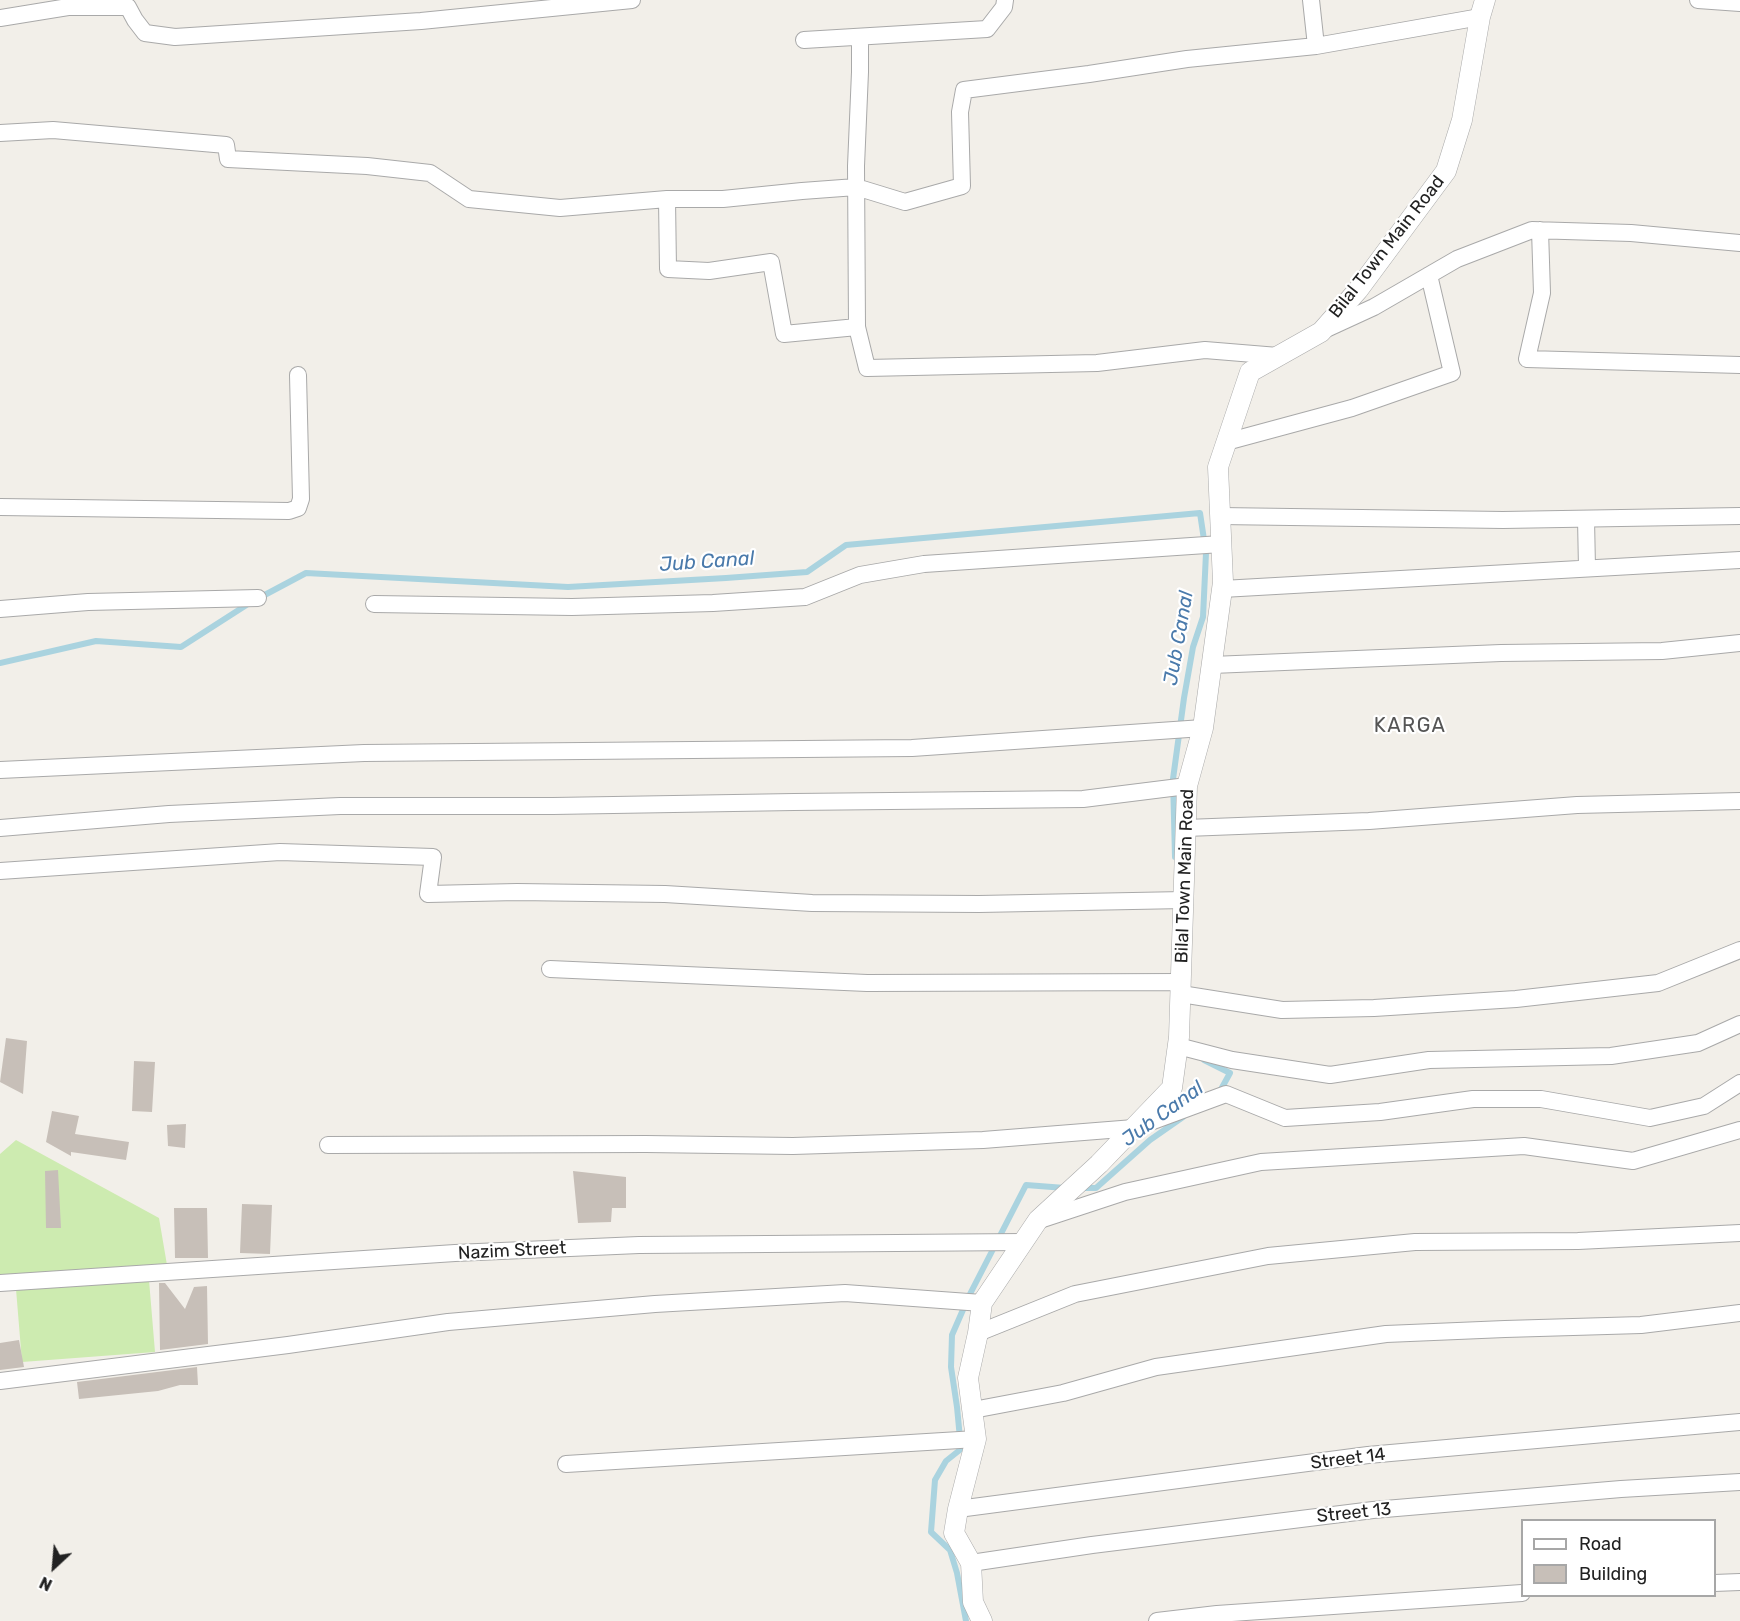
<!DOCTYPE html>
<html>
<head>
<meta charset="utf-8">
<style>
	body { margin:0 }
	#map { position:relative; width:1740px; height:1621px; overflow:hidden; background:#f2efe9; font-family:Rubik,sans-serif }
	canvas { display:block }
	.legend { position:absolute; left:1521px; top:1519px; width:195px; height:78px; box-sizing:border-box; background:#fff; border:2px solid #a7a7a7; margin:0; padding:8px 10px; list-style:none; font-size:18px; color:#222 }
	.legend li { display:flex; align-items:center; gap:12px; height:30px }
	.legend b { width:30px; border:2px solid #a7a7a7 }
	.north { position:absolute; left:24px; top:1537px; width:60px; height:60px; -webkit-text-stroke:4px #fff; paint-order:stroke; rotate:206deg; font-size:16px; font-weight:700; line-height:24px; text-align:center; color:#222 }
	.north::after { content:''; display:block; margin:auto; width:21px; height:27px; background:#222; clip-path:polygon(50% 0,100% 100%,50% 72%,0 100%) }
</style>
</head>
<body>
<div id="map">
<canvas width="1740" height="1621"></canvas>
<ul class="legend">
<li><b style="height:8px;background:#fff"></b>Road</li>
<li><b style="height:16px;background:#c7bfb8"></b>Building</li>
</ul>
<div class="north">N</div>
</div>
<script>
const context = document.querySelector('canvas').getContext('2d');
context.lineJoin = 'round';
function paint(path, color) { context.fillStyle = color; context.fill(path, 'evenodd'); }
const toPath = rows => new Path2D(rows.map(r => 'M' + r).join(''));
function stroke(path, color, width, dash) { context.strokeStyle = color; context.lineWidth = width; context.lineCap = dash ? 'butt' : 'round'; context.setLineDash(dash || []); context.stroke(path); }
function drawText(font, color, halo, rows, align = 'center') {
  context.font = font + ' Rubik,sans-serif'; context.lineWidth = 4.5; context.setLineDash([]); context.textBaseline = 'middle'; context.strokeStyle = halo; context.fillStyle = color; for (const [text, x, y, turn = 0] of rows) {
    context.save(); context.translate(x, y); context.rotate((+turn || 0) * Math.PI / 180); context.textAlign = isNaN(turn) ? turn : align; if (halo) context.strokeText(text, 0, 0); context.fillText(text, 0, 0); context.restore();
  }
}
paint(toPath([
	[16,1140,159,1218,167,1265,0,1276,0,1154],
	[149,1280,155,1352,22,1362,16,1289]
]), '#cdebb0');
stroke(toPath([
	[259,598,306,573,568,587,726,578,807,572,846,545,1200,513,1206,553,1203,617,1193,647,1184,698,1173,779,1175,857],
	[0,663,96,641,181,647,248,604],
	[1204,1060,1230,1073,1219,1093],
	[1081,1188,1096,1188,1150,1140,1183,1117],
	[966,1621,957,1573,950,1550,931,1532,935,1480,946,1461,961,1449,957,1407,951,1367,952,1335,969,1296,1026,1185,1065,1188]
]), '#aad3df', 6);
paint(toPath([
	[6,1038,27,1041,23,1094,0,1082],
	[134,1061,155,1062,152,1112,132,1111],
	[52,1111,79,1116,75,1134,129,1142,126,1160,71,1152,71,1156,46,1142],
	[186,1124,185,1148,168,1146,167,1125],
	[58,1170,61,1228,46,1228,45,1171],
	[573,1171,626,1177,626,1208,612,1208,611,1222,578,1223],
	[242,1204,272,1205,270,1254,240,1253],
	[174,1208,207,1208,208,1258,175,1258],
	[159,1283,165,1283,185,1309,194,1287,207,1286,208,1344,160,1350],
	[19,1340,24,1367,0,1370,0,1343],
	[197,1367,198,1385,180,1385,158,1391,79,1399,77,1382]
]), '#c7bfb8');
const minor = toPath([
	[1311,0,1316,46,1480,17],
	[1698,0,1740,3],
	[0,18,68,7,128,7,135,20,145,33,175,37,421,21,632,0],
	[804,40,987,29,1004,7,1005,0],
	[0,133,53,130,226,145,228,159,367,166,430,173,469,199,560,208,667,199,668,269,709,271,771,262,784,334,857,327,867,368,1097,363,1205,350,1278,356],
	[667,199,723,199,802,191,856,187,905,202,962,186,960,112,964,90,1089,74,1187,59,1316,46],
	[1540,230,1542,293,1527,359,1740,365],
	[857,327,856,166,860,72,860,37],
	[1324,330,1374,307,1457,259,1532,230,1631,233,1740,243],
	[1226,442,1352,408,1452,373,1429,275],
	[0,507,289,511,298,508,301,499,298,375],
	[1220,516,1503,520,1740,516],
	[1586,519,1587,568],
	[1222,589,1740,560],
	[374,604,572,607,713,603,805,597,860,575,924,564,1221,544],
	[0,609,88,602,258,598],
	[1212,665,1501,653,1662,651,1740,643],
	[0,770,364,753,912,748,1203,728],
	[0,828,169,814,340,806,553,806,794,802,1083,799,1187,786],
	[1186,828,1369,821,1577,805,1740,801],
	[0,871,280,852,433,857,428,894,517,892,665,894,812,903,979,904,1184,900],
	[550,969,867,983,1181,982],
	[1181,994,1282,1010,1374,1008,1516,999,1658,983,1740,950],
	[1178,1046,1232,1060,1330,1075,1429,1060,1611,1056,1698,1043,1740,1024],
	[328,1145,646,1144,793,1146,983,1140,1134,1128,1226,1094,1285,1118,1380,1112,1473,1099,1541,1099,1650,1118,1704,1106,1740,1083],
	[1040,1220,1125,1192,1261,1162,1524,1146,1633,1161,1740,1130],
	[0,1283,455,1253,639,1245,1024,1242],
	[978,1333,1075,1294,1268,1256,1415,1242,1578,1241,1740,1233],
	[0,1381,288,1345,448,1322,655,1304,845,1293,982,1303],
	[973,1410,1063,1393,1156,1367,1386,1334,1505,1329,1641,1325,1740,1313],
	[566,1464,976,1439],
	[958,1509,1368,1455,1740,1422],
	[971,1563,1092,1545,1373,1510,1621,1489,1740,1482],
	[1714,1583,1740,1582],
	[1157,1621,1217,1614,1522,1593]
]);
const tertiary = toPath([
	[982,1621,973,1602,971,1563,954,1533,958,1509,976,1439,968,1378,978,1333,982,1303,1038,1220,1099,1164,1172,1088,1179,1037,1187,786,1203,728,1223,582,1218,467,1250,372,1321,332,1358,290,1446,171,1462,120,1480,17,1485,0]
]);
stroke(minor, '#a9a9a9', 18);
stroke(tertiary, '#a9a9a9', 21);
stroke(minor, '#fff', 16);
stroke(tertiary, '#fff', 20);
drawText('18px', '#222', '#fff', [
	["Bilal Town Main Road",1387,247,-52],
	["Bilal Town Main Road",1185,876,-88],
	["Nazim Street",512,1251,-3],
	["Street 14",1348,1459,-7],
	["Street 13",1354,1513,-6]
]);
drawText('italic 20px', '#4a7aab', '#fff', [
	["Jub Canal",707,562,-4],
	["Jub Canal",1179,638,-80],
	["Jub Canal",1163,1114,-36]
]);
context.letterSpacing = '1.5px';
drawText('20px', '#555', '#fff', [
	["KARGA",1410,726]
]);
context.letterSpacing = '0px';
</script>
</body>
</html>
